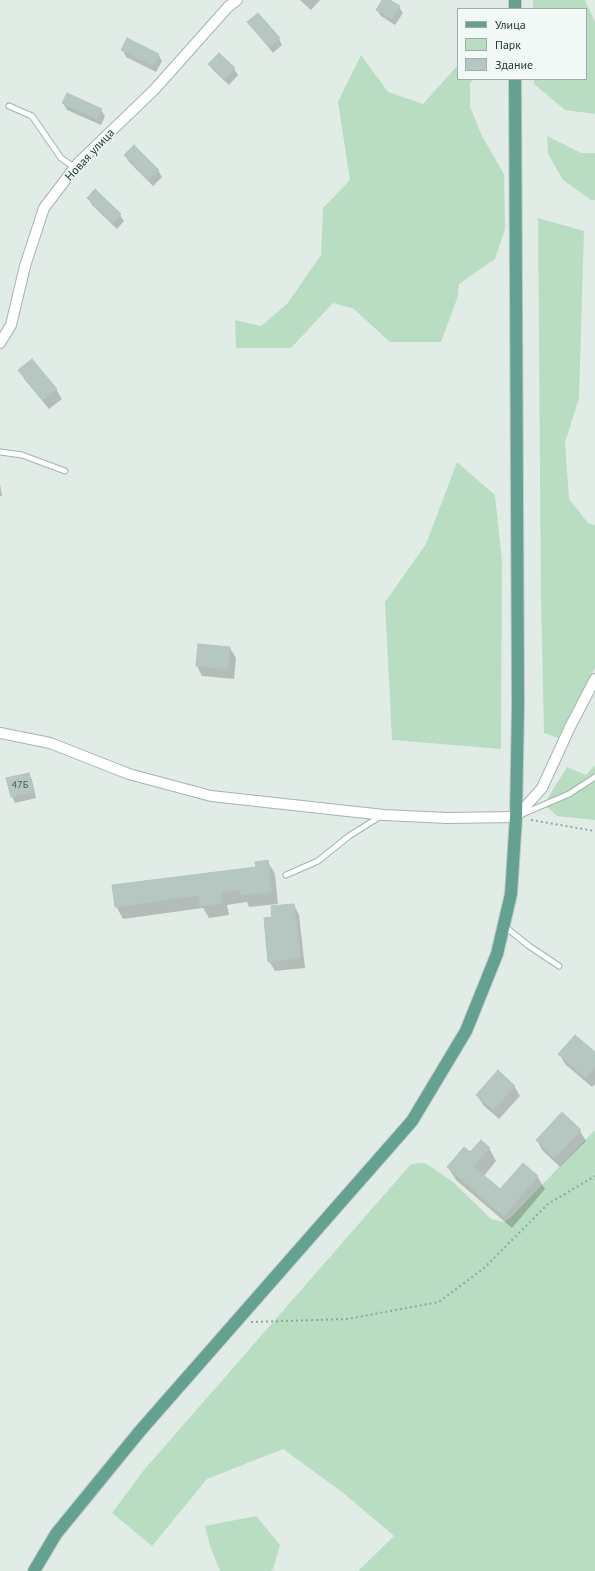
<!DOCTYPE html>
<html>
<head>
<meta charset="utf-8">
<style>
	body { margin:0 }
	#map { position:relative; width:595px; height:1571px; overflow:hidden; background:#e1ece7; font-family:"PT Sans",sans-serif }
	canvas { display:block }
	.legend { position:absolute; left:457px; top:8px; width:130px; height:72px; box-sizing:border-box; background:#f1f8f5; border:1px solid #9eada8; margin:0; padding:5px 7px; list-style:none; font-size:12px; color:#213c35 }
	.legend li { display:flex; align-items:center; gap:8px; height:20px }
	.legend b { width:20px; border:1px solid #9eada8 }
</style>
</head>
<body>
<div id="map">
<canvas width="595" height="1571"></canvas>
<ul class="legend">
<li><b style="height:5px;background:#65a191"></b>Улица</li>
<li><b style="height:11px;background:#b9ddc3"></b>Парк</li>
<li><b style="height:11px;background:#b6c6c0"></b>Здание</li>
</ul>
</div>
<script>
const context = document.querySelector('canvas').getContext('2d');
context.lineJoin = 'round';
function paint(path, color) { context.fillStyle = color; context.fill(path, 'evenodd'); }
const toPath = rows => new Path2D(rows.map(r => 'M' + r).join(''));
function stroke(path, color, width, dash) { context.strokeStyle = color; context.lineWidth = width; context.lineCap = dash ? 'butt' : 'round'; context.setLineDash(dash || []); context.stroke(path); }
function drawText(font, color, halo, rows, align = 'center') {
  context.font = font + ' "PT Sans",sans-serif'; context.lineWidth = 3; context.setLineDash([]); context.textBaseline = 'middle'; context.strokeStyle = halo; context.fillStyle = color; for (const [text, x, y, turn = 0] of rows) {
    context.save(); context.translate(x, y); context.rotate((+turn || 0) * Math.PI / 180); context.textAlign = isNaN(turn) ? turn : align; if (halo) context.strokeText(text, 0, 0); context.fillText(text, 0, 0); context.restore();
  }
}
paint(toPath([
	[533,0,585,0,595,22,595,114,565,110,534,84,534,79,586,79,586,9,533,9],
	[361,55,388,92,423,104,458,65,458,79,474,79,470,83,470,107,482,136,504,174,505,229,495,259,459,284,458,296,441,342,390,342,354,309,333,303,291,348,236,348,235,320,261,326,287,304,321,255,323,208,350,180,338,102],
	[547,136,581,153,595,153,595,200,591,200,563,180,548,154],
	[538,218,584,231,579,398,565,443,569,499,588,523,595,525,595,668,558,738,544,733,541,602],
	[457,462,495,495,502,561,501,749,392,740,385,602,426,544],
	[595,765,595,820,557,816,544,804,567,767,586,775],
	[595,1130,595,1571,358,1571,394,1536,342,1492,283,1449,207,1479,152,1546,112,1513,144,1470,411,1164,424,1163,430,1166,453,1182,491,1219,504,1222,511,1217],
	[256,1516,280,1545,273,1569,271,1571,220,1571,210,1546,205,1526]
]), '#b9ddc3');
paint(toPath([
	[300,0,320,0,311,10],
	[383,0,388,0,399,7,403,13,395,25,381,16,377,10],
	[248,22,279,39,282,45,273,53],
	[123,50,158,54,162,61,156,72,126,57],
	[209,64,234,69,238,75,229,85,213,70],
	[63,103,101,110,105,116,101,125,67,110],
	[125,155,158,170,162,177,153,186,129,162],
	[95,191,120,215,124,221,117,229,92,205,88,198],
	[19,370,56,389,62,399,49,409,25,380],
	[0,484,2,496,0,496],
	[230,648,236,658,234,679,202,676,197,666],
	[29,774,32,780,36,798,15,803,12,796],
	[268,862,275,874,278,904,249,907,247,902,227,905,229,915,209,918,203,908,123,919,116,906,257,868],
	[294,905,299,915,305,968,275,971,269,961,273,918],
	[595,1053,595,1084,592,1087,565,1064,560,1055],
	[514,1086,520,1096,499,1119,483,1105,477,1095],
	[580,1131,586,1141,560,1167,542,1150,537,1140],
	[489,1148,496,1161,484,1176,500,1191,537,1176,545,1189,512,1228,456,1180,448,1167,470,1153]
]), '#0003');
const building = toPath([
	[382,0,390,0,400,6,392,19,376,10,382,0],
	[258,13,280,38,269,47,247,22,258,13],
	[127,38,159,54,153,66,121,50,127,38],
	[219,53,235,68,224,79,208,64,219,53],
	[67,93,102,109,97,119,62,103,67,93],
	[134,145,159,170,148,180,124,155,134,145],
	[95,189,121,214,113,223,87,198,95,189],
	[32,359,57,389,43,400,18,370,32,359],
	[198,644,230,647,228,669,196,666,198,644],
	[29,773,33,792,11,797,6,778,29,773],
	[268,860,271,892,241,895,241,890,221,892,222,903,200,906,199,895,115,907,112,885,256,867,255,862,268,860],
	[294,904,300,958,268,962,264,918,272,917,271,906,294,904],
	[575,1035,595,1052,595,1067,586,1078,558,1054,575,1035],
	[498,1070,515,1086,493,1110,476,1095,498,1070],
	[562,1112,581,1130,554,1158,536,1140,562,1112],
	[481,1140,490,1148,473,1166,500,1189,523,1163,538,1176,504,1216,447,1167,464,1147,470,1152,481,1140]
]);
paint(building, '#b6c6c0');
stroke(building, '#b3c5be', 1);
const service = toPath([
	[9,106,32,116,61,158,75,168],
	[0,452,22,455,65,471],
	[520,815,569,794,595,777],
	[286,875,318,861,349,836,381,816],
	[504,926,529,946,559,966]
]);
const minor = toPath([
	[0,343,11,325,25,266,44,208,79,162,154,90,228,7,237,0],
	[0,733,50,743,129,774,211,796,384,815,447,818,516,817,542,788,570,727,595,679]
]);
const primary = toPath([
	[515,0,515,9],
	[34,1571,56,1534,140,1431,412,1121,466,1031,497,954,511,894,516,817,518,705,515,79]
]);
stroke(service, '#a4b4ae', 7);
stroke(minor, '#a4b4ae', 12);
stroke(primary, '#c1c8c6', 14);
stroke(toPath([
	[531,820,595,831],
	[251,1322,347,1319,439,1302,483,1269,548,1204,595,1176]
]), '#81afa0', 2, [2, 3]);
stroke(service, '#fff', 5);
stroke(minor, '#fff', 10);
stroke(primary, '#65a191', 12);
drawText('10px', '#465e58', null, [
	["47Б",20,785]
]);
drawText('12px', '#213c35', '#f1f8f5', [
	["Новая улица",90,155,-47]
]);
</script>
</body>
</html>
